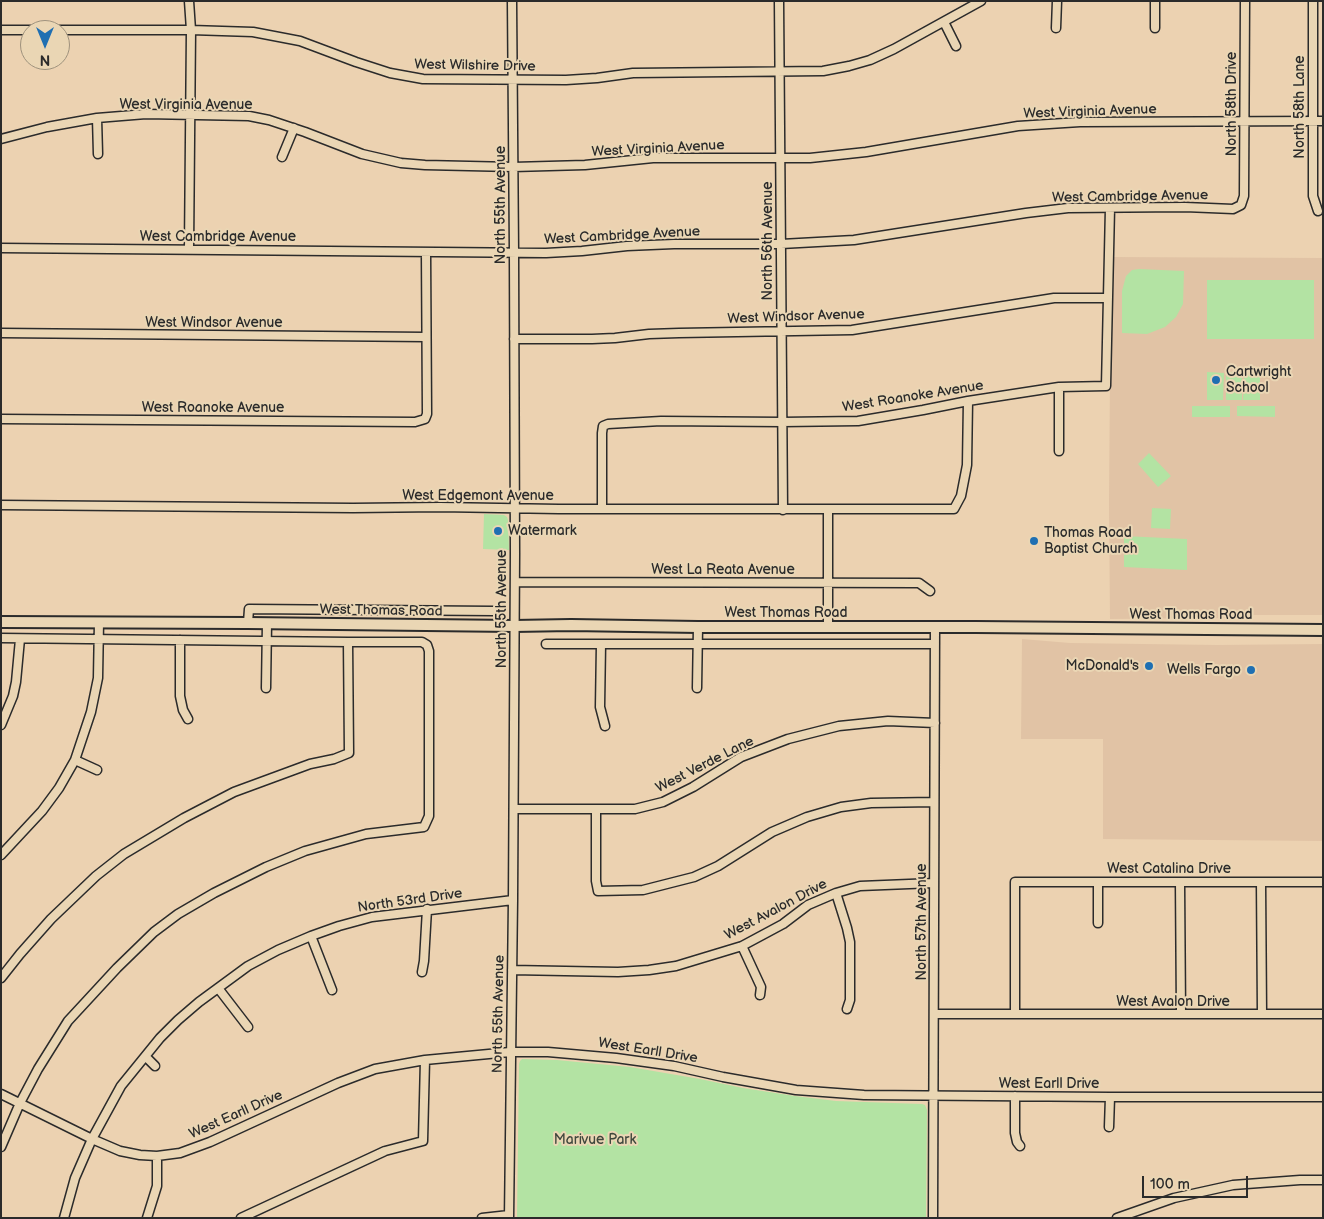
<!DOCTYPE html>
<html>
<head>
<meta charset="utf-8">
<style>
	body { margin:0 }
	#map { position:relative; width:1324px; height:1219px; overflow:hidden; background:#ecd2b1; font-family:"Balsamiq Sans",sans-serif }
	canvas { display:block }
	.frame { position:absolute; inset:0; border:2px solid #2b2b2b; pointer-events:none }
	.north { position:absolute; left:20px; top:20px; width:50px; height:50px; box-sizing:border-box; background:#ead6b4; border:1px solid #9e927d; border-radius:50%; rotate:180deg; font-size:14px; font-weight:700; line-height:20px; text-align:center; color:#2b2b2b }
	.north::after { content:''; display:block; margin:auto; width:18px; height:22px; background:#1f6fb2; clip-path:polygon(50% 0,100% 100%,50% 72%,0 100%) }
	.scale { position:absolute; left:1142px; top:1176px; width:106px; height:22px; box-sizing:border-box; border:2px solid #2b2b2b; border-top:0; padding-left:6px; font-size:15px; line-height:18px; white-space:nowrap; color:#2b2b2b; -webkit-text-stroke:4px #ead6b4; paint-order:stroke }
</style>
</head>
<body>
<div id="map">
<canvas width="1324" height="1219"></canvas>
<div class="frame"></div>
<div class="north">N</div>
<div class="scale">100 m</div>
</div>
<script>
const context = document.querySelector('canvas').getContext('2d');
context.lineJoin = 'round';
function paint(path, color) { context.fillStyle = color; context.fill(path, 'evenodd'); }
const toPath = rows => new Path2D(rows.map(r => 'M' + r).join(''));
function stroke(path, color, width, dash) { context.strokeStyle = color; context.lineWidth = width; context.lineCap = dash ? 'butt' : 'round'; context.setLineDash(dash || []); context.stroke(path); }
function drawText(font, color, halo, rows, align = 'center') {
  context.font = font + ' "Balsamiq Sans",sans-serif'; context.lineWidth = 4; context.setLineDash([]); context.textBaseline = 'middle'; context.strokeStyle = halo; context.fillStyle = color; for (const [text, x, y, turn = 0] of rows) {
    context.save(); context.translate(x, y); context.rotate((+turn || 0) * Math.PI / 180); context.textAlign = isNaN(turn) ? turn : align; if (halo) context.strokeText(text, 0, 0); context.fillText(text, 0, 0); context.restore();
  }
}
paint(toPath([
	[1111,257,1323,258,1323,615,1238,615,1233,618,1110,619,1109,502],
	[1022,639,1070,643,1217,645,1323,644,1323,841,1103,839,1103,739,1021,739]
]), '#e1c3a5');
paint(toPath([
	[1139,269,1184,271,1183,304,1176,317,1165,327,1147,334,1122,333,1122,291,1126,276,1132,270],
	[1207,280,1314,280,1314,339,1207,339],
	[1207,372,1224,373,1223,400,1207,400],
	[1226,372,1242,373,1242,400,1226,400],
	[1244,373,1260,373,1260,400,1243,400],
	[1192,406,1230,406,1230,417,1192,417],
	[1237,406,1275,406,1275,417,1237,416],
	[1149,453,1171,476,1158,487,1138,464],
	[1152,508,1171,509,1170,529,1151,528],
	[484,514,504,515,507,517,508,520,509,550,483,549],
	[1124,536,1187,539,1187,570,1124,567],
	[522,1059,557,1060,630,1067,700,1079,743,1088,795,1096,836,1101,922,1104,925,1105,927,1110,926,1218,517,1218,519,1064,520,1061]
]), '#b3e3a3');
const minor = toPath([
	[189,1,191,30,189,249],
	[779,1,783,510],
	[1155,1,1155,28],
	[1313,1,1313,196,1318,211],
	[944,22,956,46],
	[1056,28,1057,1],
	[1,30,191,30,253,32,300,41,356,62,390,73,423,79,566,80,597,78,633,73,823,71,849,66,870,60,894,49,981,1],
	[97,118,98,154],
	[1,139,47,127,97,118,146,114,249,116,269,120,305,132,362,154,401,163,425,165,513,167,585,165,653,158,810,158,866,152,1018,126,1080,122,1323,121],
	[282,157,294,128],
	[1,248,546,253,582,251,627,246,674,244,781,244,854,240,1026,213,1068,208,1185,207,1233,209,1241,205,1244,196,1245,1],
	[1,333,426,337],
	[514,339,592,339,615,338,649,334,679,333,852,330,1054,298,1108,298],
	[1059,387,1059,451],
	[1,419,415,422,425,419,427,414,426,252],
	[1,505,353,508,440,507,559,509,954,509,961,496,967,465,968,401],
	[602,509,602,433,603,426,608,424,661,421,782,422,858,421,923,410,968,401,1059,387,1106,386,1110,208],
	[828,509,828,627],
	[515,582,919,583,930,591],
	[248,623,249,609,494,611],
	[1,638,348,642,422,642,427,645,429,651,429,816,424,827,366,834,305,851,266,867,214,893,178,914,154,932,117,968,68,1021,38,1069,20,1103,1,1147],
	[180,640,180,696,183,710,188,719],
	[546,644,935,644],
	[601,644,600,707,605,726],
	[266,688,267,623],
	[697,688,698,627],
	[1,725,13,696,16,682,20,639],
	[75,760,97,770],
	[514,809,635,809,663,802,693,787,741,757,788,739,839,726,888,721,935,723],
	[596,809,596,881,598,891,643,890,694,877,718,866,772,832,807,817,841,807,871,803,934,802],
	[1,855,42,811,59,788,75,760,91,712,98,678,99,622],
	[1098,882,1098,923],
	[1180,882,1181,1014],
	[1261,882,1262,1014],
	[836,893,847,928,850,942,850,1000,847,1009],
	[311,936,332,990],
	[742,946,761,987,760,995],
	[512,970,618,972,649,970,676,966,742,946,783,924,808,905,836,893,860,886,934,883],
	[422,972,424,961,427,909],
	[1,978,20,954,51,919,96,876,124,854,184,818,234,792,310,764,334,759,349,753,348,642],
	[218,988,248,1027],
	[934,1014,1323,1014],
	[1015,1014,1015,882,1323,882],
	[146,1057,155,1066],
	[1,1094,92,1139,120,1151,140,1155,157,1156,180,1153,210,1142,338,1083,375,1069,425,1060,510,1052,548,1052,616,1058,674,1066,723,1077,796,1090,864,1095,1110,1097,1323,1097],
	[1015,1096,1015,1133,1017,1142,1020,1146],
	[1109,1127,1110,1097],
	[64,1218,75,1178,92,1139,121,1086,160,1038,178,1020,199,1002,248,966,278,950,311,936,339,926,372,917,513,900],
	[147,1218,157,1186,157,1156],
	[241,1218,385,1151,423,1141,425,1060],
	[482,1218,509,1215],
	[509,1218,513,900,515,553,514,253,512,1],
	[933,1218,935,627],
	[1117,1218,1174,1198,1233,1185,1300,1180,1323,1180]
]);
const major = toPath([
	[1,622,248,623,514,626,571,625,698,627,976,627,1323,630]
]);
stroke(minor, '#2b2b2b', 11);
stroke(major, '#2b2b2b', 14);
stroke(minor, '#ead6b4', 8);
stroke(major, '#ead6b4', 10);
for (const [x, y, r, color] of [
	[1216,380,5,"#1f6fb2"],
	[498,531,5,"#1f6fb2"],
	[1034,541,5,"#1f6fb2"],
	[1149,666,5,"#1f6fb2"],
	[1251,670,5,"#1f6fb2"]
]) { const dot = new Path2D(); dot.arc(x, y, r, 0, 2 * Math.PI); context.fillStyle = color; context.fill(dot); stroke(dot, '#ead6b4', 2); }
drawText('14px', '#2b2b2b', '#ead6b4', [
	["West Wilshire Drive",475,66,1],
	["North 58th Drive",1232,104,-90],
	["West Virginia Avenue",186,105],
	["North 58th Lane",1300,107,-90],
	["West Virginia Avenue",1090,112,-2],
	["West Virginia Avenue",658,149,-3],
	["West Cambridge Avenue",1130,197,-1],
	["North 55th Avenue",501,205,-90],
	["West Cambridge Avenue",622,236,-3],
	["West Cambridge Avenue",218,237],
	["North 56th Avenue",768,241,-90],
	["West Windsor Avenue",796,317,-2],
	["West Windsor Avenue",214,323],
	["West Roanoke Avenue",913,397,-9],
	["West Roanoke Avenue",213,408],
	["West Edgemont Avenue",478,496],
	["West La Reata Avenue",723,570],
	["North 55th Avenue",502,609,-90],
	["West Thomas Road",381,611,1],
	["West Thomas Road",786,613],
	["West Thomas Road",1191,615],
	["West Verde Lane",705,765,-27],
	["West Catalina Drive",1169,869],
	["North 53rd Drive",410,901,-8],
	["West Avalon Drive",776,910,-28],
	["North 57th Avenue",922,922,-90],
	["West Avalon Drive",1173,1002],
	["North 55th Avenue",499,1014,-89],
	["West Earll Drive",648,1051,9],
	["West Earll Drive",1049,1084],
	["West Earll Drive",236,1115,-24]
]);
drawText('14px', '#2b2b2b', '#ead6b4', [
	["Cartwright",1226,372],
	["School",1226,388],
	["Watermark",508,531],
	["Thomas Road",1044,533],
	["Baptist Church",1044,549],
	["McDonald's",1139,666,"right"],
	["Wells Fargo",1241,670,"right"]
], 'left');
drawText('14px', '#3f473d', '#ead6b4', [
	["Marivue Park",595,1140]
]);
</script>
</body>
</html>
